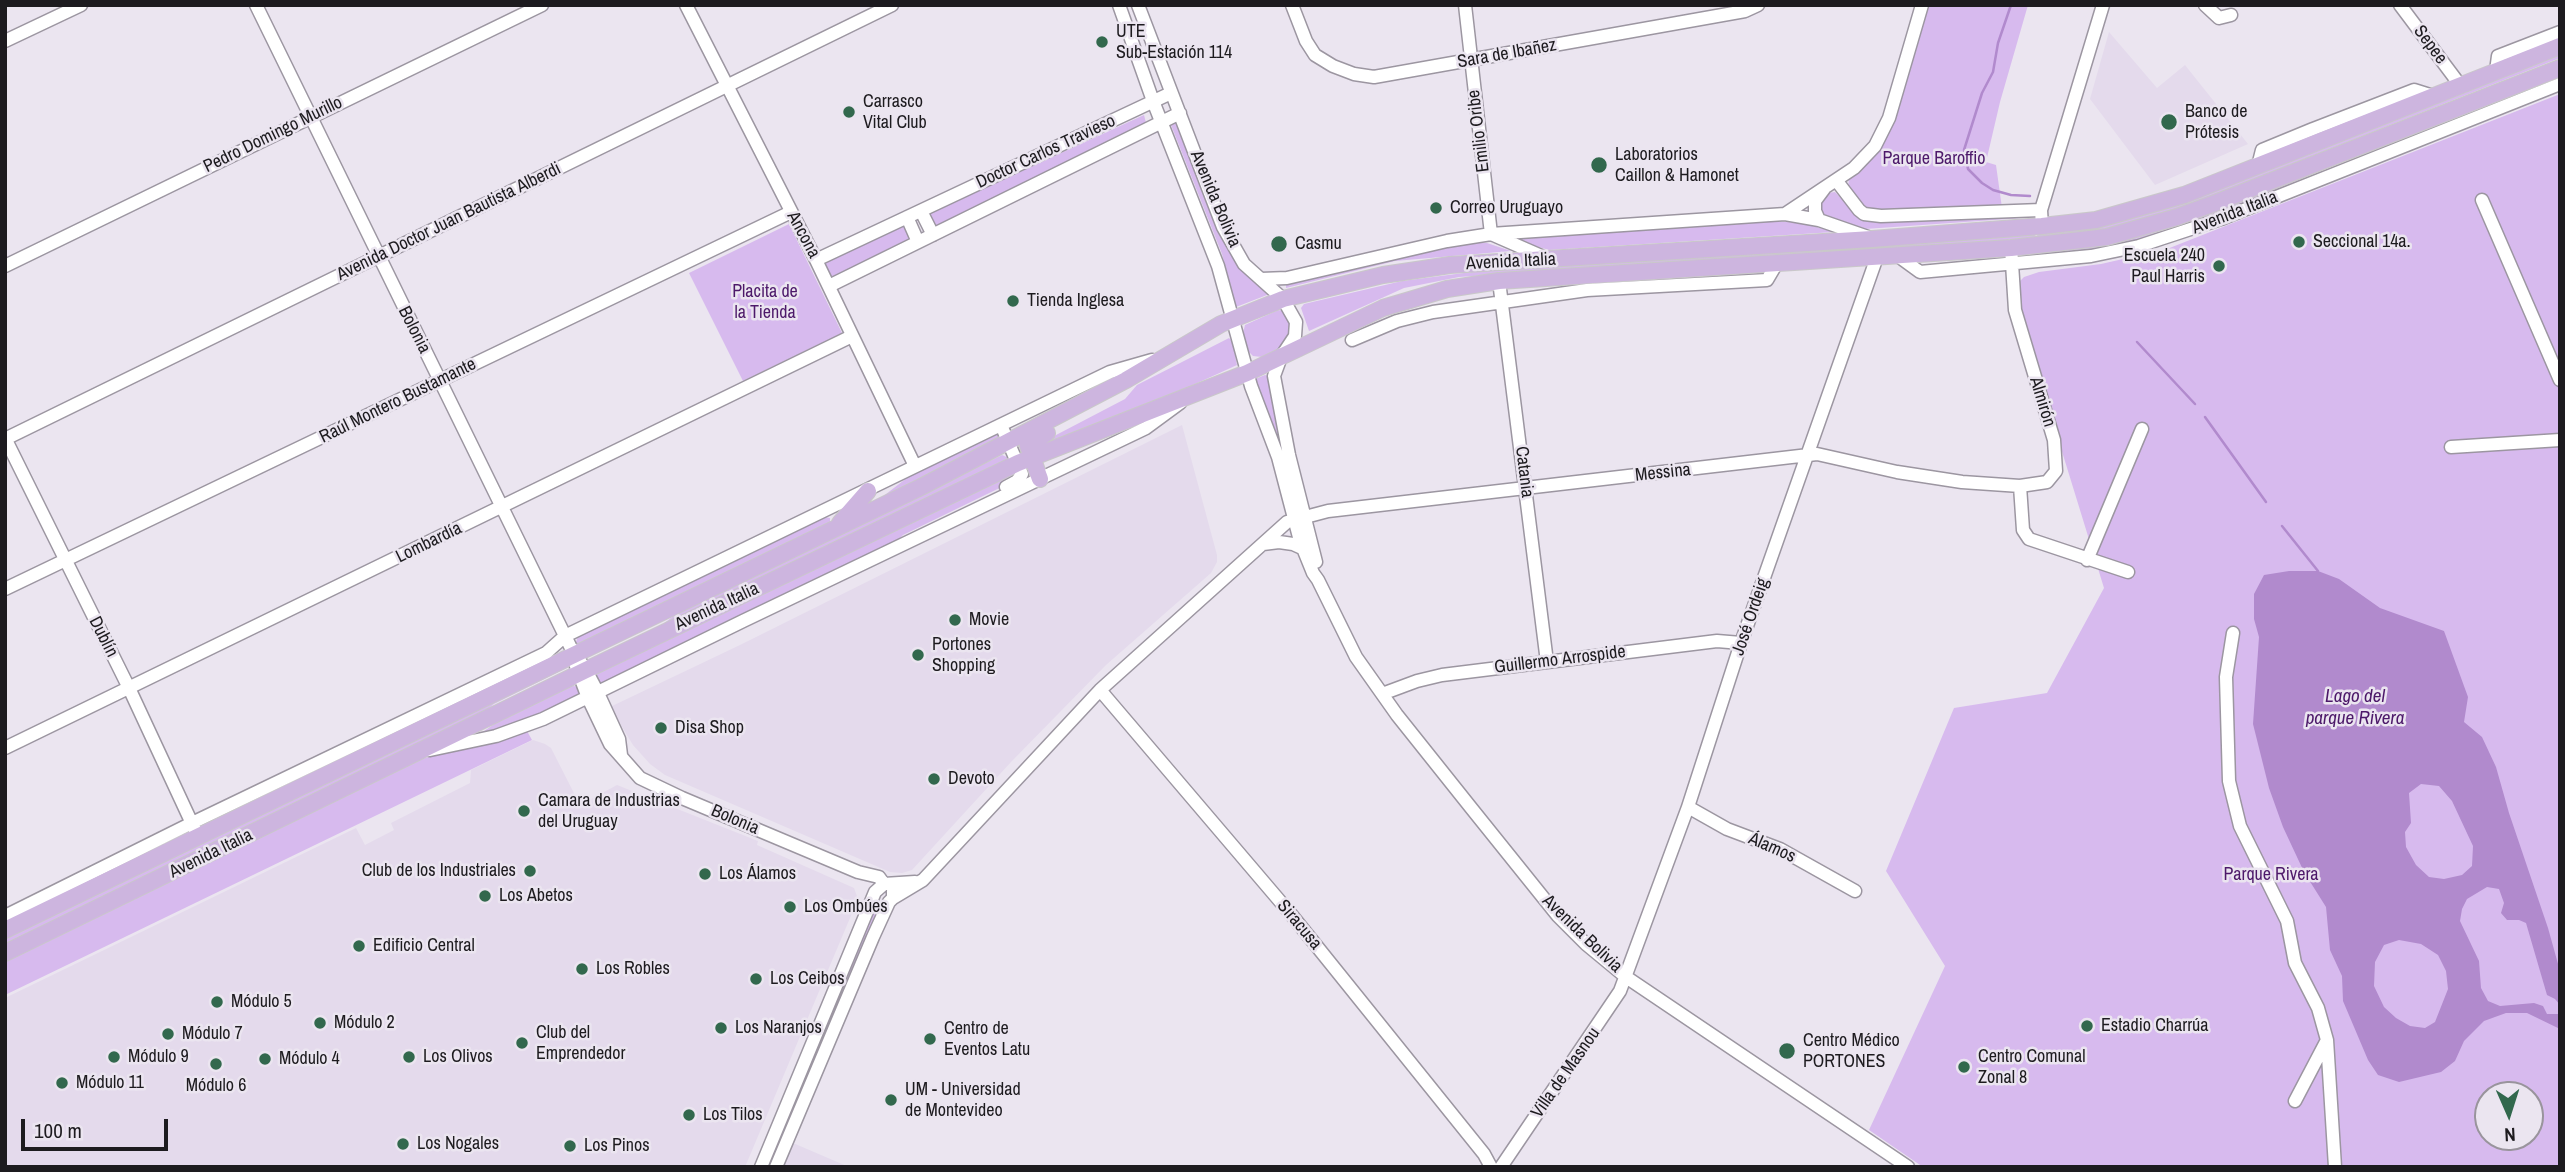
<!DOCTYPE html>
<html>
<head>
<meta charset="utf-8">
<style>
	body { margin:0 }
	#map { position:relative; width:2565px; height:1172px; overflow:hidden; background:#ebe5f0; font-family:"Archivo Narrow",sans-serif }
	canvas { display:block }
	.frame { position:absolute; inset:0; border:7px solid #1d1b1f; pointer-events:none }
	.north { position:absolute; left:2474px; top:1081px; width:70px; height:70px; box-sizing:border-box; background:#ebe5f0; border:2px solid #99949c; border-radius:50%; rotate:177deg; font-size:19px; font-weight:700; line-height:28px; text-align:center; color:#1d1b1f }
	.north::after { content:''; display:block; margin:auto; width:24px; height:32px; background:#32684d; clip-path:polygon(50% 0,100% 100%,50% 72%,0 100%) }
	.scale { position:absolute; left:21px; top:1119px; width:147px; height:32px; box-sizing:border-box; border:4px solid #1d1b1f; border-top:0; padding-left:9px; font-size:21px; line-height:24px; white-space:nowrap; color:#1d1b1f; -webkit-text-stroke:5px #ebe5f0; paint-order:stroke }
</style>
</head>
<body>
<div id="map">
<canvas width="2565" height="1172"></canvas>
<div class="frame"></div>
<div class="north">N</div>
<div class="scale">100 m</div>
</div>
<script>
const context = document.querySelector('canvas').getContext('2d');
context.lineJoin = 'round';
function paint(path, color) { context.fillStyle = color; context.fill(path, 'evenodd'); }
const toPath = rows => new Path2D(rows.map(r => 'M' + r).join(''));
function stroke(path, color, width, dash) { context.strokeStyle = color; context.lineWidth = width; context.lineCap = dash ? 'butt' : 'round'; context.setLineDash(dash || []); context.stroke(path); }
function drawText(font, color, halo, rows, align = 'center') {
  context.font = font + ' "Archivo Narrow",sans-serif'; context.lineWidth = 5; context.setLineDash([]); context.textBaseline = 'middle'; context.strokeStyle = halo; context.fillStyle = color; for (const [text, x, y, turn = 0] of rows) {
    context.save(); context.translate(x, y); context.rotate((+turn || 0) * Math.PI / 180); context.textAlign = isNaN(turn) ? turn : align; if (halo) context.strokeText(text, 0, 0); context.fillText(text, 0, 0); context.restore();
  }
}
paint(toPath([
	[2109,32,2157,88,2185,65,2248,144,2155,185,2090,99],
	[1182,425,1217,555,1217,562,1211,573,1106,665,1011,762,912,870,902,873,890,872,665,775,650,764,633,745,610,707,740,645],
	[533,740,545,744,551,748,580,805,617,785,758,841,757,845,854,888,858,899,745,1167,5,1167,5,998,356,828,365,845,394,830,391,823,470,783,471,770],
	[793,1143,849,1167,784,1167]
]), '#e4daec');
paint(toPath([
	[1927,5,2028,5,2000,102,1986,162,1996,165,2002,208,1873,211,1861,205,1848,187,1849,179,1869,161,1890,131],
	[2560,54,2560,58,2180,208,2109,229,2039,238,2036,234,2108,225,2179,204],
	[2560,94,2560,1167,1923,1167,1869,1130,1945,966,1886,871,1954,708,2047,693,2104,588,2016,302,2019,282,2024,277,2039,272,2101,264,2167,249],
	[2488,1095,2530,1095,2530,1137,2488,1137],
	[1144,115,1146,123,936,230,928,214,930,213],
	[1176,122,1221,232,1268,293,1267,295,1236,307,1222,254,1171,125],
	[2327,167,2330,167,2232,208,2221,216,2137,240,2077,253,2020,257,2021,255,2103,246,2168,229],
	[1835,192,1854,211,2021,216,2022,218,1865,229,1824,216,1818,205,1828,193],
	[1772,221,1802,223,1834,232,1549,250,1511,239],
	[789,224,842,333,743,381,689,273],
	[904,225,913,241,831,278,825,262],
	[2034,234,2037,238,1459,277,1404,288,1309,331,1301,308,1304,304,1402,281,1487,270],
	[1473,242,1487,243,1511,251,1395,261,1286,288,1286,284,1414,253],
	[1278,310,1285,311,1291,320,1289,341,1278,350,1262,357,1253,356,1249,352,1243,333,1245,325],
	[1229,338,1232,341,1237,365,1158,401,1039,448,1035,446,1125,399,1137,385],
	[1265,375,1268,376,1297,504,1255,379],
	[998,432,1001,437,877,501,912,474],
	[1002,455,1011,459,603,654,663,624,680,611],
	[1016,470,1018,479,903,535,893,545,597,686,594,672],
	[825,517,830,518,830,524,578,645,576,642,578,636],
	[568,665,569,667,494,704,479,716,5,947,5,937],
	[571,685,577,687,579,696,518,727,480,734,501,719],
	[527,731,532,740,5,995,5,956,406,763],
	[875,907,881,909,868,932,769,1167,766,1167]
]), '#d7baee');
paint(toPath([
	[2289,571,2318,571,2339,579,2380,608,2444,631,2468,697,2464,722,2482,737,2496,767,2509,813,2548,928,2560,971,2560,1005,2555,999,2547,995,2526,923,2519,920,2507,920,2501,913,2504,903,2499,889,2487,887,2467,899,2462,909,2460,921,2479,961,2481,988,2488,1001,2500,1006,2534,1003,2543,1006,2547,1014,2558,1014,2560,1011,2560,1029,2527,1013,2506,1013,2484,1021,2464,1041,2455,1061,2441,1072,2399,1082,2378,1075,2368,1060,2343,1001,2342,976,2330,950,2326,907,2304,872,2283,827,2269,788,2253,724,2259,637,2254,619,2254,594,2264,575],
	[2421,784,2439,786,2452,801,2473,846,2472,866,2462,875,2444,879,2429,877,2416,865,2406,847,2405,832,2411,823,2409,793],
	[2399,940,2421,944,2438,955,2446,971,2448,989,2435,1022,2425,1028,2410,1026,2396,1018,2384,1007,2374,986,2375,962,2384,945]
]), '#b18acd');
stroke(toPath([
	[2011,5,1998,43,1993,72,1982,93,1964,150,1968,169,1982,183,1993,190,2011,195,2030,196],
	[2137,342,2195,404],
	[2205,417,2266,502],
	[2282,526,2318,571]
]), '#b18acd', 2.5);
const minor = toPath([
	[256,5,570,646,586,670,598,693,619,739,621,755],
	[686,5,816,260,915,466],
	[1119,5,1153,101,1218,266,1251,386,1278,457,1300,541,1313,573,1318,580,1356,657,1397,715,1472,809,1558,916,1586,944,1626,977,1908,1167],
	[1138,5,1223,227,1244,264,1283,299,1296,322,1295,336,1281,357,1274,376,1289,455,1316,562],
	[1292,5,1306,41,1315,55,1333,66,1354,74,1374,77,1745,11,1758,5],
	[1465,5,1491,234,1546,258],
	[2205,5,2219,18,2231,15],
	[2400,5,2460,85],
	[5,41,81,5],
	[2496,71,2498,56,2560,32],
	[2258,166,2262,150,2313,129,2414,90,2433,96],
	[1836,180,1859,210,1864,214,1881,216,2041,210],
	[2482,200,2560,380],
	[921,211,933,235],
	[1785,214,1854,168,1875,146,1889,118,1922,5],
	[907,217,918,242],
	[1819,220,1815,211,1815,201,1824,189],
	[2042,226,2041,210,2103,5],
	[1898,256,1920,272,2091,256,2139,246,2221,219,2560,84],
	[816,260,1171,93],
	[5,266,542,5],
	[1261,279,1287,278,1447,241,1491,234,1785,214,1819,220,1868,237],
	[1499,281,1547,662],
	[829,286,1180,113],
	[1352,340,1397,321,1433,312,1587,290,1767,280,1777,263],
	[1001,425,1022,474,1017,481,1006,487],
	[5,438,129,688,195,830],
	[5,439,892,5],
	[2451,447,2560,440],
	[2020,486,2023,530,2029,539,2128,572],
	[1263,544,1279,542,1293,544,1304,549],
	[2087,560,2142,429],
	[5,589,791,212],
	[2233,633,2226,677,2229,781,2240,826,2287,921,2295,963,2318,1008,2327,1040,2335,1167],
	[576,666,588,698,610,744,640,778,682,798,858,872,879,877,884,884,915,882],
	[1100,690,1290,913,1484,1154,1491,1167],
	[1382,694,1417,681,1442,675,1717,641,1741,643],
	[5,748,852,336],
	[430,750,496,736,543,719,743,621,1146,428,1180,403],
	[1688,807,1727,829,1780,849,1855,891],
	[893,898,923,880,1100,690,1287,522,1294,520,1328,511,1817,454,1897,472,1962,482,2020,486,2047,482,2056,471,2054,440,2015,310,2011,248],
	[5,916,192,823,546,653,565,636,1110,372,1152,360],
	[2295,1101,2327,1040],
	[761,1167,875,892,884,884],
	[776,1167,873,937,889,902,893,898,893,891],
	[1501,1167,1620,991,1688,807,1741,643,1877,257]
]);
const major = toPath([
	[1040,479,1028,446,1047,433],
	[840,523,868,491],
	[5,930,921,487,1126,380,1221,324,1283,299,1383,275,1450,265,1872,239,2042,226,2096,220,2184,195,2560,46],
	[5,953,586,670,1018,463,1247,373,1383,308,1447,289,1499,281,2011,248,2107,237,2177,217,2215,203,2560,68]
]);
stroke(minor, '#9c96a1', 15);
stroke(major, '#c9c8c9', 18);
stroke(minor, '#fff', 12);
stroke(major, '#cdb5df', 16);
for (const [x, y, r, color] of [
	[1102,42,7,"#32684d"],
	[849,112,7,"#32684d"],
	[2169,122,9,"#32684d"],
	[1599,165,9,"#32684d"],
	[1436,208,7,"#32684d"],
	[2299,242,7,"#32684d"],
	[1279,244,9,"#32684d"],
	[2219,266,7,"#32684d"],
	[1013,301,7,"#32684d"],
	[955,620,7,"#32684d"],
	[918,655,7,"#32684d"],
	[661,728,7,"#32684d"],
	[934,779,7,"#32684d"],
	[524,811,7,"#32684d"],
	[530,871,7,"#32684d"],
	[705,874,7,"#32684d"],
	[485,896,7,"#32684d"],
	[790,907,7,"#32684d"],
	[359,946,7,"#32684d"],
	[582,969,7,"#32684d"],
	[756,979,7,"#32684d"],
	[217,1002,7,"#32684d"],
	[320,1023,7,"#32684d"],
	[2087,1026,7,"#32684d"],
	[721,1028,7,"#32684d"],
	[168,1034,7,"#32684d"],
	[930,1039,7,"#32684d"],
	[522,1043,7,"#32684d"],
	[1787,1051,9,"#32684d"],
	[114,1057,7,"#32684d"],
	[409,1057,7,"#32684d"],
	[265,1059,7,"#32684d"],
	[216,1064,7,"#32684d"],
	[1964,1067,7,"#32684d"],
	[62,1083,7,"#32684d"],
	[891,1100,7,"#32684d"],
	[689,1115,7,"#32684d"],
	[403,1144,7,"#32684d"],
	[570,1146,7,"#32684d"]
]) { const dot = new Path2D(); dot.arc(x, y, r, 0, 2 * Math.PI); context.fillStyle = color; context.fill(dot); stroke(dot, '#ebe5f0', 2.5); }
drawText('18px', '#1d1b1f', '#ebe5f0', [
	["UTE",1116,32],
	["Sub-Estación 114",1116,53],
	["Carrasco",863,102],
	["Vital Club",863,123],
	["Banco de",2185,112],
	["Prótesis",2185,133],
	["Laboratorios",1615,155],
	["Caillon & Hamonet",1615,176],
	["Correo Uruguayo",1450,208],
	["Seccional 14a.",2313,242],
	["Casmu",1295,244],
	["Escuela 240",2205,256,"right"],
	["Paul Harris",2205,277,"right"],
	["Tienda Inglesa",1027,301],
	["Movie",969,620],
	["Portones",932,645],
	["Shopping",932,666],
	["Disa Shop",675,728],
	["Devoto",948,779],
	["Camara de Industrias",538,801],
	["del Uruguay",538,822],
	["Club de los Industriales",516,871,"right"],
	["Los Álamos",719,874],
	["Los Abetos",499,896],
	["Los Ombúes",804,907],
	["Edificio Central",373,946],
	["Los Robles",596,969],
	["Los Ceibos",770,979],
	["Módulo 5",231,1002],
	["Módulo 2",334,1023],
	["Estadio Charrúa",2101,1026],
	["Los Naranjos",735,1028],
	["Centro de",944,1029],
	["Eventos Latu",944,1050],
	["Club del",536,1033],
	["Emprendedor",536,1054],
	["Módulo 7",182,1034],
	["Centro Médico",1803,1041],
	["PORTONES",1803,1062],
	["Módulo 9",128,1057],
	["Los Olivos",423,1057],
	["Centro Comunal",1978,1057],
	["Zonal 8",1978,1078],
	["Módulo 4",279,1059],
	["Módulo 11",76,1083],
	["Módulo 6",216,1086,"center"],
	["UM - Universidad",905,1090],
	["de Montevideo",905,1111],
	["Los Tilos",703,1115],
	["Los Nogales",417,1144],
	["Los Pinos",584,1146]
], 'left');
drawText('18px', '#1d1b1f', '#ebe5f0', [
	["Sepee",2430,45,53],
	["Sara de Ibañez",1507,54,-10],
	["Emilio Oribe",1479,131,-97],
	["Pedro Domingo Murillo",273,135,-26],
	["Doctor Carlos Travieso",1046,152,-25],
	["Avenida Bolivia",1215,199,67],
	["Avenida Italia",2235,213,-21],
	["Avenida Doctor Juan Bautista Alberdi",449,222,-26],
	["Ancona",803,235,62],
	["Avenida Italia",1511,262,-3],
	["Bolonia",414,330,63],
	["Raúl Montero Bustamante",398,401,-26],
	["Almirón",2042,402,73],
	["Catania",1524,472,83],
	["Messina",1663,473,-6],
	["Lombardía",429,543,-26],
	["Avenida Italia",717,607,-25],
	["José Ordeig",1751,617,-71],
	["Dublín",103,637,63],
	["Guillermo Arrospide",1560,660,-7],
	["Bolonia",735,820,23],
	["Álamos",1772,848,24],
	["Avenida Italia",211,854,-26],
	["Siracusa",1299,925,50],
	["Avenida Bolivia",1582,934,44],
	["Villa de Masnou",1566,1073,-55]
]);
drawText('18px', '#4d196a', '#ebe5f0', [
	["Parque Baroffio",1934,159],
	["Placita de",765,292],
	["la Tienda",765,313],
	["Parque Rivera",2271,875]
]);
drawText('italic 19px', '#4c1869', '#ebe5f0', [
	["Lago del",2355,697],
	["parque Rivera",2355,719]
]);
</script>
</body>
</html>
